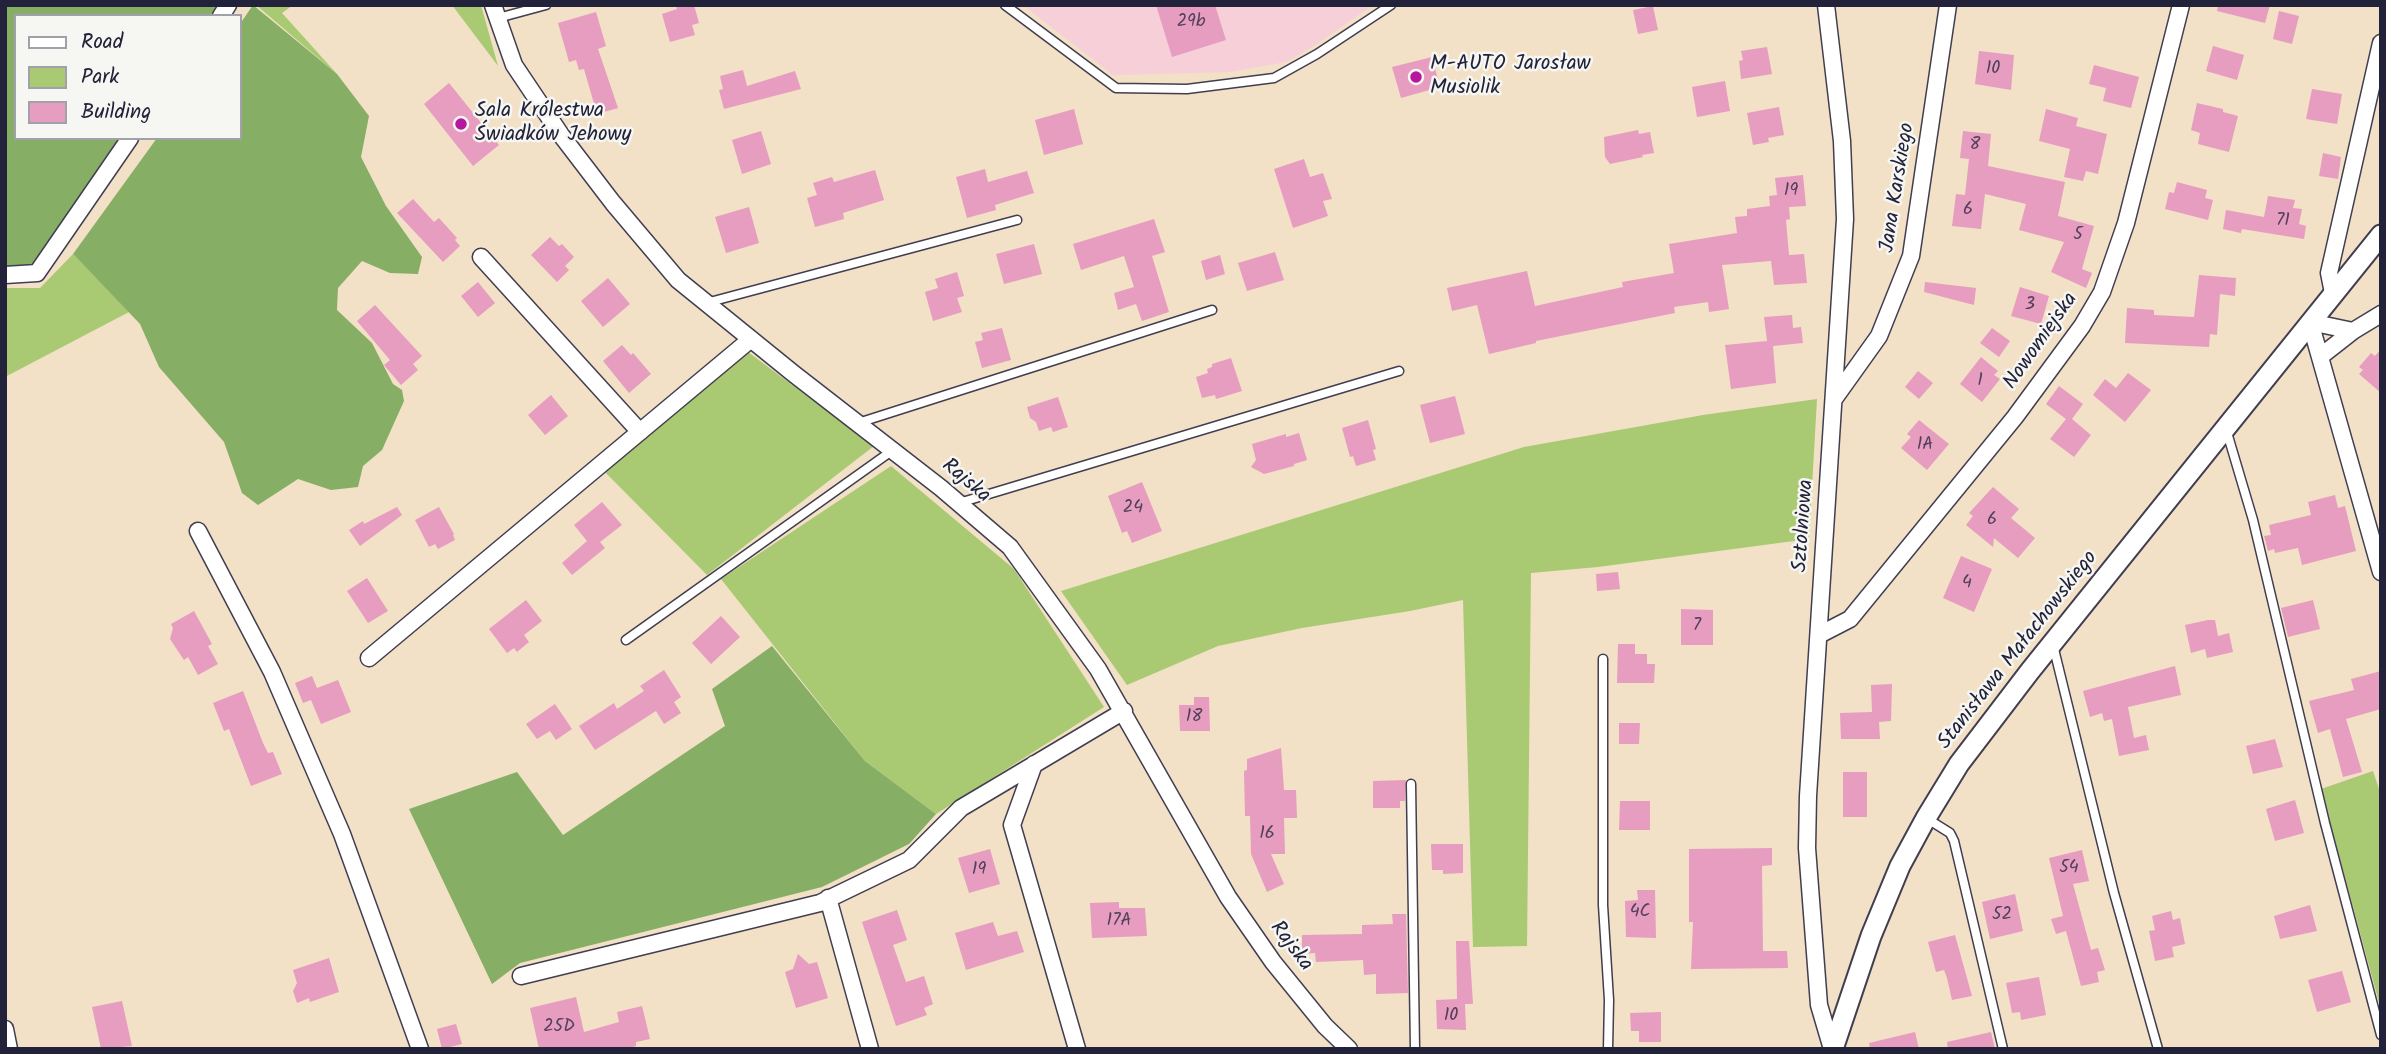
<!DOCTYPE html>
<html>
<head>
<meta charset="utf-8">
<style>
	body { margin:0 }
	#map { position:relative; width:2386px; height:1054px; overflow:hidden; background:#f2e0c7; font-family:Kalam,sans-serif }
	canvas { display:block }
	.frame { position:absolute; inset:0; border:7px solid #22223b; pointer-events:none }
	.legend { position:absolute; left:14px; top:14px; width:228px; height:126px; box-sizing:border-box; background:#f6f6f2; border:2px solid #a1a1a9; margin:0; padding:9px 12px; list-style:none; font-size:21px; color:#22223b }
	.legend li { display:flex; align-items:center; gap:14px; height:35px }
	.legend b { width:35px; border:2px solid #a1a1a9 }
</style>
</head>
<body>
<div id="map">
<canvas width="2386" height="1054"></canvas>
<div class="frame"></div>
<ul class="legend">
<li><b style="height:9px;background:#fff"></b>Road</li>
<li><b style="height:19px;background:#a9ca72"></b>Park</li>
<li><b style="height:19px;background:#e69dc0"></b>Building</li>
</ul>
</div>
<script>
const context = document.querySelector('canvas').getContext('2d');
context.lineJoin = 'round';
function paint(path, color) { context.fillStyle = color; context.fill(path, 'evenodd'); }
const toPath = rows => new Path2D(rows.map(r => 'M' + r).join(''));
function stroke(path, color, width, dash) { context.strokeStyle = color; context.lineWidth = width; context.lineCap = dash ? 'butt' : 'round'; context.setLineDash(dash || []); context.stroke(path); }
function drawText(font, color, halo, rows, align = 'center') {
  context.font = font + ' Kalam,sans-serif'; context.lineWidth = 5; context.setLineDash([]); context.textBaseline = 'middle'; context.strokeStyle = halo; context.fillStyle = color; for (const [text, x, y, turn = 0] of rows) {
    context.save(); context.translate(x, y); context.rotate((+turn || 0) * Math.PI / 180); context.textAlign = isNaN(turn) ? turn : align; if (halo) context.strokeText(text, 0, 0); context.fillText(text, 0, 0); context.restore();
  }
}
paint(toPath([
	[1023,5,1373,5,1314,46,1286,62,1230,72,1113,75]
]), '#f6cfd8');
paint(toPath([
	[256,5,293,5,282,13,337,74],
	[452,5,481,5,498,66],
	[73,254,129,312,5,377,5,288,40,288],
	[744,349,874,446,707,575,602,469],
	[1817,399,1809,539,1598,567,1531,573,1527,946,1473,947,1463,600,1410,611,1302,628,1218,646,1127,685,1061,591,1524,447,1703,415],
	[891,466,1014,569,1104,707,936,814,865,761,721,579],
	[2373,771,2381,795,2381,1010,2321,789]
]), '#a9ca72');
paint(toPath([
	[5,5,219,5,210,16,16,16,16,138,119,138,35,265,5,272],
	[253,5,337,74,369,116,361,157,386,206,422,257,418,274,390,273,362,261,338,288,337,310,372,343,393,384,402,390,404,401,382,450,363,466,358,487,331,490,298,479,258,505,242,493,224,442,159,367,140,324,73,254,157,138,240,138,240,24],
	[772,646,865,761,936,814,909,844,822,887,520,963,492,984,409,809,517,772,563,835,725,726,712,689]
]), '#86ae64');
paint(toPath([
	[676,5,694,5,699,23,692,25,695,35,670,42,662,14,677,9],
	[1156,5,1215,5,1226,40,1172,57],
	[2218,5,2270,5,2265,23,2217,11],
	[1653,6,1658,30,1638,34,1633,10],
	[2279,11,2299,16,2292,44,2273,39],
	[596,12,606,46,598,49,618,108,597,114,584,69,579,70,576,60,569,62,558,23],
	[2213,46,2244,55,2237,80,2206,71],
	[1767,47,1772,74,1741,79,1739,61,1743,60,1741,51],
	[1979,51,2014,55,2011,90,1975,84],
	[1432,57,1440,87,1401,98,1392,67],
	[2094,65,2139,77,2131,108,2103,101,2106,88,2089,84],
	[743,70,747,86,795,71,801,89,724,109,719,90,723,89,720,76],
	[1725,81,1730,111,1697,117,1692,87],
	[449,83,499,145,473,166,424,104],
	[2312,89,2342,94,2337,124,2306,119],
	[2197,103,2223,109,2223,112,2238,116,2229,152,2198,144,2200,133,2191,130],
	[1779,107,1784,135,1768,138,1769,142,1753,145,1747,113],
	[1074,109,1083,144,1044,155,1035,120],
	[2046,109,2078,118,2076,126,2107,134,2098,174,2086,171,2083,181,2064,177,2070,149,2039,141],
	[1638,130,1639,134,1650,132,1654,153,1642,155,1643,157,1610,164,1605,157,1604,137],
	[761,131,771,164,742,174,732,140],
	[1963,131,1991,134,1988,166,2065,182,2058,216,2094,226,2082,269,2092,273,2086,288,2051,272,2064,242,2019,230,2026,204,1985,194,1981,229,1952,226,1956,194,1965,195,1969,159,1960,158],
	[2323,153,2341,157,2338,179,2319,176],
	[1304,159,1310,177,1323,173,1332,199,1323,201,1328,216,1293,228,1274,169],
	[985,169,988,182,1027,171,1034,193,995,205,996,210,967,218,956,177],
	[875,170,884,200,843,213,844,219,815,227,807,198,817,195,813,183,832,177,834,182],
	[1803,175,1806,206,1789,207,1790,219,1786,220,1789,255,1804,254,1807,283,1774,285,1771,261,1722,265,1729,309,1709,312,1708,302,1674,307,1675,313,1536,341,1536,343,1489,354,1477,305,1452,311,1447,288,1527,271,1535,306,1623,287,1622,282,1674,273,1669,244,1737,233,1735,217,1747,216,1747,209,1770,206,1769,196,1777,195,1775,178],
	[2177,182,2207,190,2205,198,2213,200,2208,220,2165,209,2169,192,2174,193],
	[2268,196,2295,200,2293,208,2302,209,2299,224,2306,226,2304,239,2242,229,2241,233,2223,229,2226,210,2264,217],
	[413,199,434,222,439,218,457,238,455,240,460,246,443,262,397,213],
	[749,207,759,243,726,253,715,217],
	[1154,219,1165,252,1152,256,1169,312,1142,321,1136,304,1118,310,1114,293,1134,287,1124,256,1081,270,1073,244],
	[550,237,559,246,562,244,574,257,565,266,569,270,557,282,531,255],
	[1034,244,1042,274,1004,284,996,254],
	[1275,252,1284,280,1247,291,1238,263],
	[1220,255,1225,274,1206,280,1201,261],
	[957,272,964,296,957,298,962,312,933,321,925,292,938,288,935,279],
	[2199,275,2236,278,2235,296,2220,294,2217,335,2210,334,2209,347,2125,343,2127,308,2154,310,2154,315,2194,317],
	[608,278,630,304,603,327,581,301],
	[478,282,495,303,478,317,461,296],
	[1925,282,1976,288,1974,305,1924,292],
	[2020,287,2049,296,2041,324,2011,316],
	[375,305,422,356,413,364,418,370,401,385,384,365,390,360,357,321],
	[1792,315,1793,328,1801,327,1803,343,1773,346,1776,383,1731,389,1725,345,1767,341,1764,317],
	[1002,328,1011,360,982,368,975,342,983,340,981,333],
	[1992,328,2010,341,1999,357,1980,343],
	[622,345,631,355,633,353,651,374,629,393,603,361],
	[2381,349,2381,393,2359,374,2363,370,2359,367,2371,353,2375,356],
	[1981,357,1998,371,1994,375,2000,379,1982,402,1960,384],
	[1231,358,1242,391,1216,399,1215,395,1202,398,1196,377,1208,373,1207,369,1212,367,1212,364],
	[1918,371,1933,383,1919,399,1905,387],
	[2128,373,2151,390,2125,422,2093,395,2105,379,2116,388],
	[2059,386,2083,404,2072,419,2091,435,2074,457,2050,439,2066,419,2046,404],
	[551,395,568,416,545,435,528,415],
	[1455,396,1465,434,1430,443,1420,405],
	[1058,397,1068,427,1053,432,1051,427,1039,431,1036,422,1030,418,1027,407],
	[1368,420,1376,449,1373,450,1376,460,1356,466,1353,456,1350,457,1342,428],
	[1919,420,1949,444,1927,470,1901,448,1911,437,1907,434],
	[1299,433,1307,460,1294,464,1294,466,1264,474,1251,467,1256,460,1252,444,1286,434,1286,437],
	[1142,482,1162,531,1132,543,1127,531,1122,533,1108,496],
	[1993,487,2019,509,2011,518,2035,538,2018,558,1994,538,1993,547,1966,525,1973,516,1969,513],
	[2335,495,2338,508,2345,506,2356,551,2302,565,2298,548,2275,553,2274,549,2268,551,2264,536,2271,535,2269,525,2311,515,2308,502],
	[602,502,622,525,600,542,605,548,572,575,562,563,587,541,574,525],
	[397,507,402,515,360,546,349,530,363,521,364,524],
	[439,507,454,534,453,535,455,540,438,549,435,544,429,547,415,520],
	[1961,556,1992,569,1974,612,1943,598],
	[1618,572,1620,589,1597,591,1596,574],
	[367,578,388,611,368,623,347,591],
	[526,600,542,621,524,635,529,642,517,652,514,648,507,653,489,629],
	[2313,600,2320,629,2288,637,2281,608],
	[1681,609,1713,610,1713,645,1681,645],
	[194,611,212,644,208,646,218,664,198,675,188,657,184,660,170,639,173,628,171,624],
	[721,616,740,637,711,664,692,643],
	[2208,620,2215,620,2218,636,2229,633,2233,652,2207,658,2205,649,2191,653,2185,625],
	[1618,644,1635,644,1635,654,1647,654,1647,664,1655,664,1654,683,1617,683],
	[2175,666,2181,695,2128,707,2134,738,2146,735,2149,750,2119,756,2112,719,2104,721,2102,713,2090,717,2083,691],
	[664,670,681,697,674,702,681,713,664,724,656,711,595,750,579,726,614,703,617,709,644,691,640,686],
	[2381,671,2381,709,2346,719,2362,772,2343,777,2330,729,2318,733,2309,701,2354,690,2351,679],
	[312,676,317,688,338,680,351,712,321,724,311,700,303,703,295,683],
	[1892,684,1891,721,1879,722,1880,739,1841,739,1840,713,1872,712,1871,685],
	[243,691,263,743,268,753,273,752,282,774,251,786,229,729,224,731,213,703],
	[1194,697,1209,697,1210,731,1180,731,1179,705,1194,705],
	[555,704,572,729,556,740,550,731,537,739,526,724],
	[1619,723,1640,723,1639,744,1619,744],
	[2275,739,2283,767,2253,774,2246,746],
	[1281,748,1284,790,1296,790,1297,818,1284,818,1285,854,1271,854,1284,884,1267,892,1251,854,1250,816,1245,816,1244,771,1247,770,1247,759],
	[1843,772,1867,772,1867,817,1843,817],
	[1406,780,1405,801,1400,801,1400,808,1373,808,1373,781],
	[2295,800,2304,833,2275,841,2266,809],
	[1620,801,1650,801,1650,830,1619,830],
	[1431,844,1463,844,1463,873,1443,874,1443,870,1432,870],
	[1772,848,1772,865,1762,866,1763,951,1787,951,1788,968,1691,969,1693,922,1689,922,1689,849],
	[990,849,1000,884,969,893,958,858],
	[2082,850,2089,881,2073,884,2091,950,2098,948,2105,970,2097,972,2099,982,2081,986,2066,931,2056,934,2051,919,2063,916,2049,858],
	[1637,890,1655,890,1656,938,1626,937,1625,901,1638,900],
	[2015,894,2023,931,1990,939,1982,902],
	[1119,902,1119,908,1145,908,1147,936,1092,938,1090,903],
	[2310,905,2317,931,2280,939,2274,916],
	[897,910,907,940,893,945,906,982,924,976,933,1004,924,1008,927,1015,896,1026,862,922],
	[2171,911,2173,920,2180,918,2185,944,2172,947,2174,957,2155,961,2149,931,2155,930,2152,916],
	[1392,914,1406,914,1408,993,1376,994,1376,974,1364,975,1363,960,1316,962,1315,953,1302,954,1302,935,1362,934,1362,925,1393,924],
	[993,922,998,936,1017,931,1024,952,966,970,955,933],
	[1955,935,1972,996,1952,1000,1947,978,1944,970,1936,972,1928,942],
	[1456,941,1469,941,1473,1004,1465,1004,1466,1030,1437,1029,1436,1000,1457,999],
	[798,954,809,964,817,962,828,998,796,1008,785,972,793,969],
	[329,958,339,992,310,1002,309,998,297,1003,293,991,297,983,293,970],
	[2342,971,2351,1002,2317,1012,2308,980],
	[2039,977,2046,1015,2021,1020,2020,1012,2012,1013,2006,983],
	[576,997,584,1032,619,1022,617,1012,642,1006,650,1039,636,1042,636,1046,627,1049,539,1049,530,1008],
	[122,1001,132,1046,101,1049,92,1007],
	[1661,1012,1661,1042,1639,1042,1639,1031,1631,1031,1630,1013],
	[456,1024,462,1044,442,1049,437,1029],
	[1915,1032,1919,1049,1870,1049,1869,1043],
	[1991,1032,1995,1049,1948,1049,1947,1042]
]), '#e69dc0');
const service = toPath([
	[1005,5,1116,88,1187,89,1274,78,1317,54,1391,5],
	[498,18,546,5],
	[706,303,1017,220],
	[858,423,1212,310],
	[2226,429,2253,520,2325,823,2381,1035],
	[959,503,1399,371],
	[626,640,893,450],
	[2053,645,2114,893,2158,1049],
	[1603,659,1603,905,1609,1000,1608,1049],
	[1411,784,1415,1049],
	[1926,818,1950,833,1954,841,2003,1049]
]);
const minor = toPath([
	[493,5,514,65,561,135,613,203,678,280,794,374,941,488,1010,547,1098,669,1228,897,1273,962,1325,1026,1349,1049],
	[1826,5,1842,141,1845,219,1808,796,1807,848,1819,1005,1832,1049],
	[221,16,228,5],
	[481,257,640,432],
	[5,275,37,273,130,138],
	[2333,293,2329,273,2381,43],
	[2310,322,2381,572],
	[2310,322,2353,331],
	[2321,356,2353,331,2381,314],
	[1834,399,1879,336,1911,256,1948,5],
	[198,531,272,672,342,834,420,1049],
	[1819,635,1850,619,2015,417,2082,326,2102,292,2126,223,2181,5],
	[369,658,751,339],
	[1034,764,1012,825,1077,1049],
	[828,898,870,1049],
	[521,976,820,903,909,860,961,808,1124,711],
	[5,1029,9,1049]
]);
const tertiary = toPath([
	[1833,1049,1871,936,1900,866,1926,818,1959,764,2030,671,2381,235]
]);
stroke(service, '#413e50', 11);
stroke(minor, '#413e50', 19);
stroke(tertiary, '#413e50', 23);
stroke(service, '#fff', 8);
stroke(minor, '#fff', 16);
stroke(tertiary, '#fff', 19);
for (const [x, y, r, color] of [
	[1416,77,7,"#b5179e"],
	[461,124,7,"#b5179e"]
]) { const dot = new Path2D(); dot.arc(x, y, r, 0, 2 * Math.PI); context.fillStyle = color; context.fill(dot); stroke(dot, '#f6f6f2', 2.5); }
drawText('18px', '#53415c', null, [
	["29b",1191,23],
	["10",1993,70],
	["8",1975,146],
	["19",1791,192],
	["6",1968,211],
	["71",2283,222],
	["5",2078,236],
	["3",2030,306],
	["1",1980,382],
	["1A",1925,446],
	["24",1133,509],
	["6",1992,521],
	["4",1967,584],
	["7",1697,627],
	["18",1194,718],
	["16",1267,835],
	["54",2069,869],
	["19",979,871],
	["4C",1640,913],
	["52",2002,916],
	["17A",1119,922],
	["10",1451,1017],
	["25D",559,1028]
]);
drawText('21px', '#22223b', '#f6f6f2', [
	["M-AUTO Jarosław",1430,65],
	["Musiolik",1430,89],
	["Sala Królestwa",475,112],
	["Świadków Jehowy",475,136]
], 'left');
drawText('21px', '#22223b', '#f6f6f2', [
	["Jana Karskiego",1899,188,-81],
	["Nowomiejska",2042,342,-55],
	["Rajska",965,482,40],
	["Sztolniowa",1805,526,-86],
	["Stanisława Małachowskiego",2019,651,-52],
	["Rajska",1290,947,53]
]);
</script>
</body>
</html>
